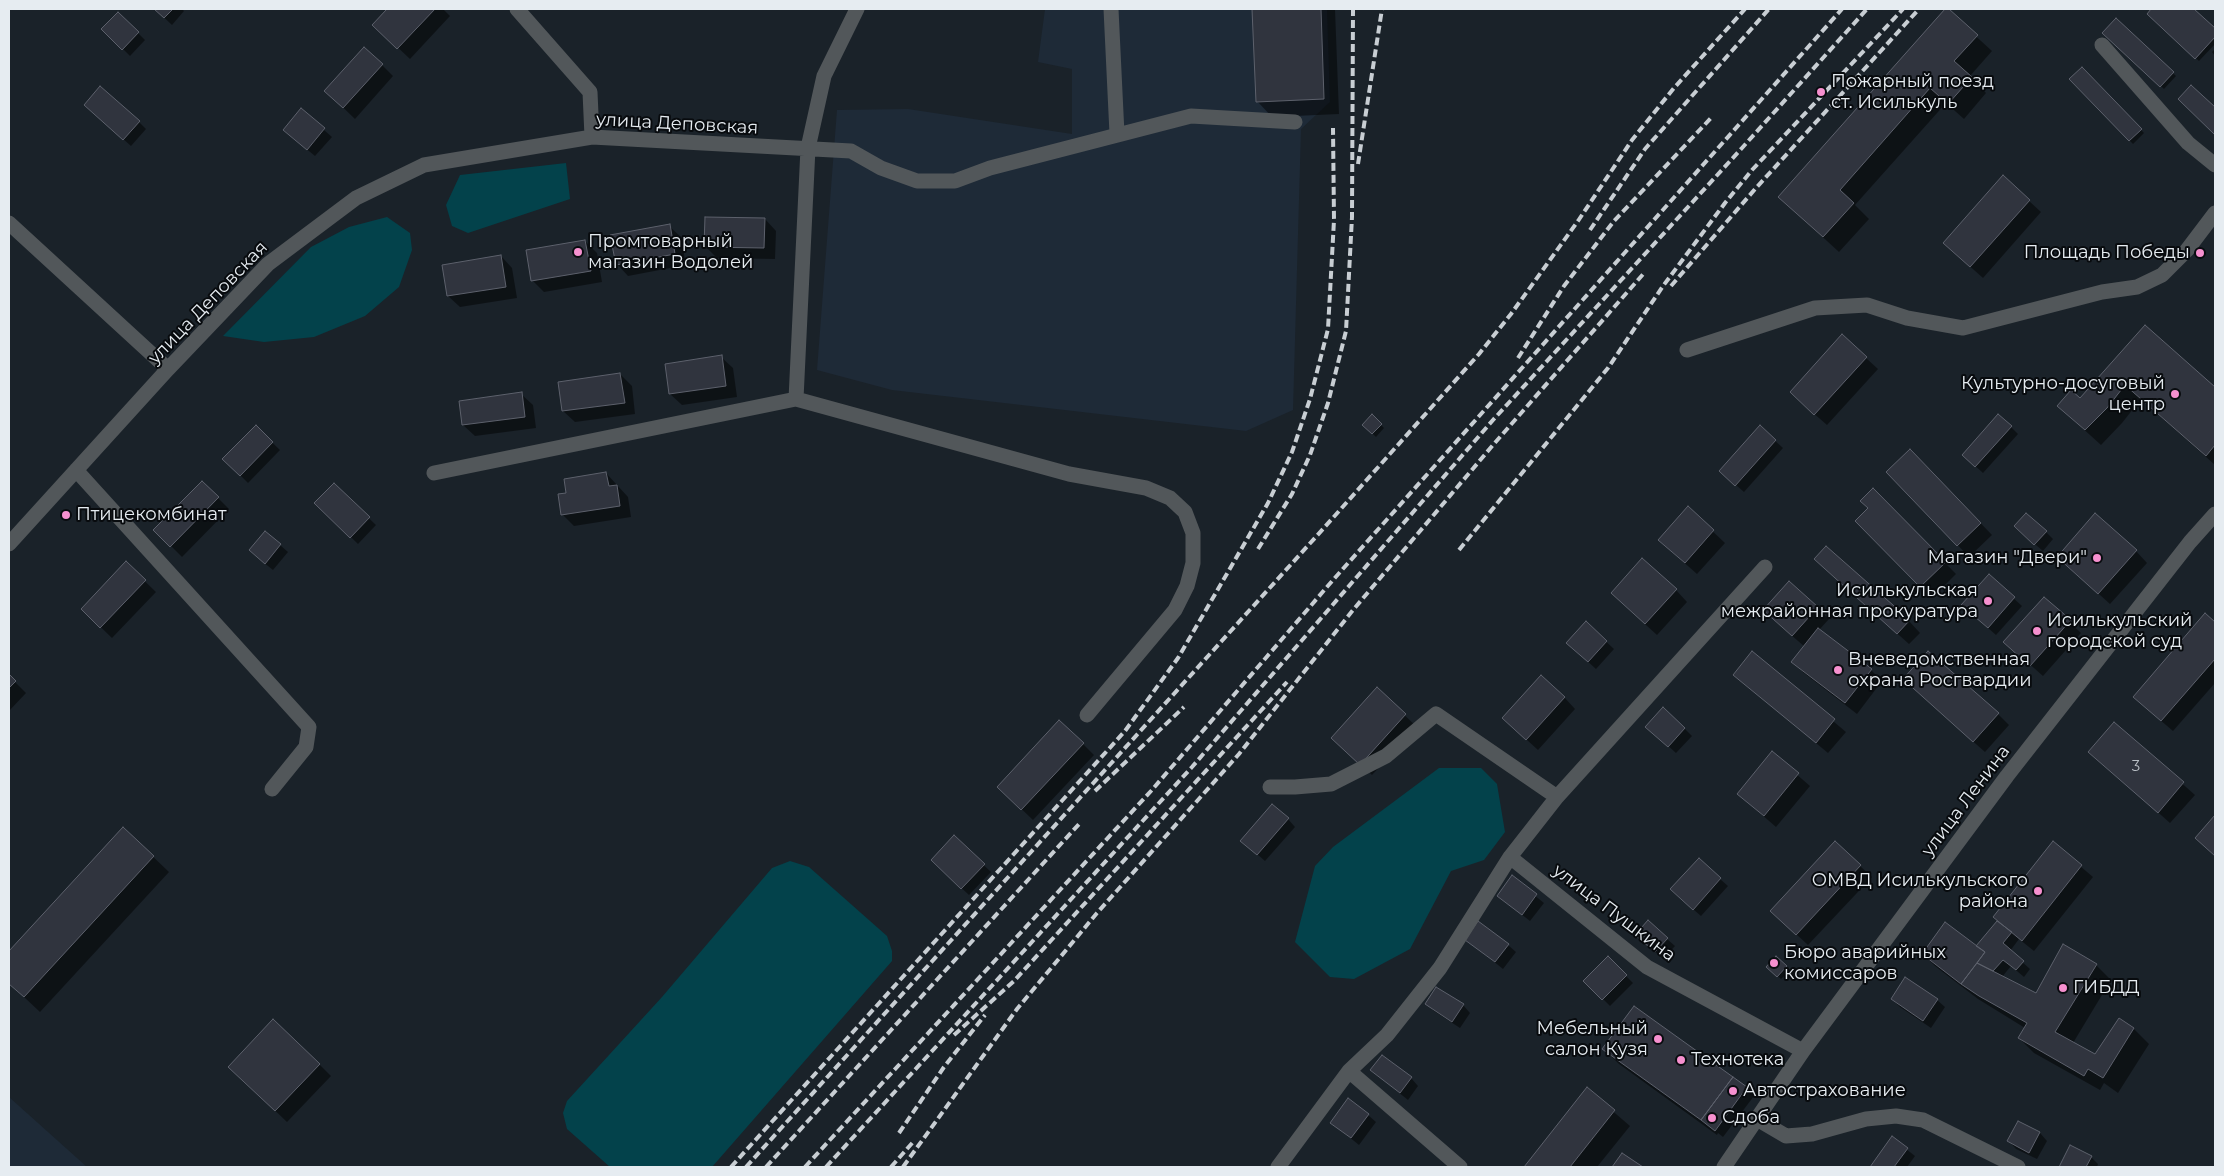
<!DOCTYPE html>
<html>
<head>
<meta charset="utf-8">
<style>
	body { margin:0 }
	#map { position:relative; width:2224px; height:1176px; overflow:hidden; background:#1a2229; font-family:Montserrat,sans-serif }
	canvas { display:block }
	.frame { position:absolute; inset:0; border:10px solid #e6ecf1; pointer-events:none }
</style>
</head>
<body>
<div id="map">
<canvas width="2224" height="1176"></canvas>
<div class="frame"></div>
</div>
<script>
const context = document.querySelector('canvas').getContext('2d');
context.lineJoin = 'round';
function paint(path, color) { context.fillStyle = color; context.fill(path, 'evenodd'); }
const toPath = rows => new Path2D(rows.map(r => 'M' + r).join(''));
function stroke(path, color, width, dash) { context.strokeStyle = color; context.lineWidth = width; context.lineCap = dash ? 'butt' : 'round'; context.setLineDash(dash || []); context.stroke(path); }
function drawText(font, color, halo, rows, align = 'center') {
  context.font = font + ' Montserrat,sans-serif'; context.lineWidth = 4; context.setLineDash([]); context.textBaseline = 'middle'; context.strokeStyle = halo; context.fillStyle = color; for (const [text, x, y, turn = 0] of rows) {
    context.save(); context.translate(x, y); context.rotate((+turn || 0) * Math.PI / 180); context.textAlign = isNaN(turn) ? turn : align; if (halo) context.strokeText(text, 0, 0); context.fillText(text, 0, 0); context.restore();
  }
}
paint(toPath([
	[1045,9,1327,9,1330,102,1301,129,1293,410,1246,431,892,390,817,370,837,110,908,109,1072,134,1072,69,1038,62],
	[9,1097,87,1167,9,1167]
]), '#1e2a37');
paint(toPath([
	[566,163,570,199,468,233,452,226,446,205,460,175],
	[387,217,410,233,412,250,399,287,365,316,314,337,264,342,223,336,311,247,349,227],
	[1439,768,1481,768,1497,784,1505,832,1484,860,1451,871,1410,949,1354,979,1330,977,1295,942,1315,866,1333,847],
	[790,861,809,867,887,936,892,951,892,961,712,1167,610,1167,567,1129,563,1113,567,1101,662,997,772,868]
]), '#03424b');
paint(toPath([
	[155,9,182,9,184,11,172,25],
	[389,9,443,9,450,16,410,59,374,25],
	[1254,9,1335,9,1339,114,1272,117,1257,101],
	[1946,9,1992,51,1970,76,1986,93,1964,119,1946,103,1855,205,1869,219,1839,252,1779,197],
	[2153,9,2192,9,2215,30,2215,44,2199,61,2148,14],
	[118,13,145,40,130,56,103,29],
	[2116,20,2176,76,2164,89,2104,33],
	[2215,49,2215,56,2212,52],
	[382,65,393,76,355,119,326,91],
	[2082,69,2144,133,2133,144,2071,80],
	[301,110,332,137,315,156,292,137],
	[93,112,139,122,146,129,131,146],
	[2003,177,2041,212,1983,278,1956,254],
	[765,219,776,231,775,259,717,258,705,246],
	[669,226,681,237,686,265,628,276,617,264],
	[585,241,597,253,602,282,544,292,532,280],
	[501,256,512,268,517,298,460,307,448,296],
	[2145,327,2215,389,2215,465,2141,399,2122,423,2101,445,2058,406,2080,399],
	[721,357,733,368,737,397,682,405,670,394],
	[1866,358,1878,369,1827,425,1803,404],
	[620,374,632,386,635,414,575,422,563,411,559,383],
	[521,394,533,405,536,428,475,436,463,425,460,402],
	[1372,416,1384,428,1376,437,1364,425],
	[256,427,280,450,248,483,224,459],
	[1760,427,1783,448,1744,492,1728,478],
	[2011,427,2018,434,1983,473,1971,462],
	[1922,462,1992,535,1969,557,1888,472],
	[606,473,628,497,631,517,574,526,563,515,559,495,568,494],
	[202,482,229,509,182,557,155,530],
	[334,485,376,525,358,544,316,503],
	[1873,490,1956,574,1932,598,1856,521,1869,508],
	[1688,508,1725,543,1697,574,1671,551],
	[265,532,288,552,273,570,258,558],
	[2046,532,2053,539,2043,551,2023,534],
	[2136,551,2147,563,2110,604,2070,568],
	[126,563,156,592,112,638,82,609],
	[1827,571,1909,621,1920,633,1909,644],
	[1989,576,2022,606,1996,635,1970,612],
	[1789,582,1829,619,1819,630,1871,670,1882,681,1857,714,1804,673,1793,662,1805,647,1776,622],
	[1676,590,1687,602,1657,635,1624,605],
	[2044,598,2081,633,2043,676,2017,653],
	[2205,615,2215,624,2215,683,2173,731,2146,708],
	[1586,623,1614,649,1596,669,1575,650],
	[1752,653,1846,732,1828,753,1734,675],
	[9,676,26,693,9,711],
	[1377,689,1417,727,1372,775,1344,749],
	[1916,691,1998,714,2009,725,1985,752],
	[1564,697,1575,709,1538,750,1515,729],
	[2114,723,2195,795,2170,823,2090,752],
	[1684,728,1692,736,1676,753,1655,734],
	[1083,744,1094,755,1033,820,1010,798],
	[1772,753,1810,786,1776,827,1738,794],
	[1288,819,1295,827,1265,861,1250,848],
	[123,828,169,872,40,1012,9,983,9,953],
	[954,837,991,872,969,895,940,868],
	[2053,843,2093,877,2034,951,2019,939,2010,951,2030,969,2024,977,2011,966,2002,977,2037,995,2096,965,2111,980,2073,1043,2095,1056,2134,1029,2149,1044,2118,1093,2104,1083,2100,1090,2034,1053,2019,1038,2025,1028,1978,999,1935,966,1923,954,1977,947,1998,921],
	[1860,866,1872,877,1808,945,1783,922],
	[1512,877,1544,903,1530,921,1498,896],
	[1720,879,1728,886,1701,916,1679,897],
	[1667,939,1675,946,1663,959,1644,942],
	[1467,940,1508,945,1516,952,1503,969],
	[1776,957,1790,970,1781,979,1768,967],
	[1608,958,1633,983,1610,1006,1585,981],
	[1892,999,1937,1000,1945,1007,1931,1028,1900,1007],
	[1427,1004,1463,1005,1470,1013,1460,1028,1434,1011],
	[1634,1007,1746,1088,1754,1096,1723,1137,1718,1133,1717,1135,1619,1064,1604,1049],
	[319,1064,331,1076,287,1122,241,1078],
	[1371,1070,1411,1078,1418,1086,1408,1100],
	[1587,1089,1630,1126,1597,1167,1525,1167],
	[1368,1115,1376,1122,1359,1145,1332,1123],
	[2019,1122,2040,1133,2047,1141,2037,1159,2016,1149,2009,1141],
	[1892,1138,1915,1156,1907,1167,1872,1167],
	[2071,1147,2091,1157,2098,1164,2097,1167,2060,1167]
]), '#0007');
const building = toPath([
	[154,9,173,9,164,18,154,9],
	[387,9,435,9,397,49,372,25,387,9],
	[1252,9,1321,9,1324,99,1256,102,1252,9],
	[1945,9,1949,9,1978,35,1954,61,1972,77,1948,104,1930,88,1840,190,1854,203,1823,237,1778,197,1945,9],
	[2151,9,2194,9,2215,28,2215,37,2195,59,2147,14,2151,9],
	[118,12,139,32,122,50,101,29,118,12],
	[2116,18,2174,72,2160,87,2102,33,2116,18],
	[364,47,383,64,343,108,324,91,364,47],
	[2082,67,2142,129,2129,141,2069,79,2082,67],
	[2191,85,2215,107,2215,135,2178,99,2191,85],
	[100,86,140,121,123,140,84,105,100,86],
	[301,108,325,128,307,150,283,130,301,108],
	[2003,175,2030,200,1970,267,1943,243,2003,175],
	[705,217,765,218,764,248,704,247,705,217],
	[670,224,675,254,616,265,610,235,670,224],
	[585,240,591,271,531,281,526,250,585,240],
	[501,255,506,287,447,296,442,265,501,255],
	[2145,325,2215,387,2215,445,2206,456,2125,385,2107,408,2085,430,2057,406,2071,390,2080,398,2145,325],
	[1842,334,1867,357,1814,415,1790,392,1842,334],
	[722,355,726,386,669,394,665,364,722,355],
	[620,373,625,403,562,411,558,382,620,373],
	[522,392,525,417,462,425,459,401,522,392],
	[1372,414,1382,424,1372,434,1362,425,1372,414],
	[1998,414,2012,426,1975,467,1962,455,1998,414],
	[256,425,273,442,240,476,222,459,256,425],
	[1760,425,1776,440,1735,486,1719,471,1760,425],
	[1910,449,1981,523,1957,546,1886,472,1910,449],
	[606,472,609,486,617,485,620,506,561,515,558,494,566,493,564,479,606,472],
	[202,481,219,497,170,547,153,530,202,481],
	[334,483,370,517,350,538,314,503,334,483],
	[1873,488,1946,562,1920,587,1855,521,1868,508,1860,501,1873,488],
	[1688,506,1714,530,1685,563,1658,540,1688,506],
	[2026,513,2047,531,2034,545,2014,526,2026,513],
	[2095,513,2137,550,2098,594,2057,557,2095,513],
	[265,531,281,544,265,564,249,550,265,531],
	[1826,546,1910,620,1897,634,1814,559,1826,546],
	[1642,558,1677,589,1645,624,1611,593,1642,558],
	[126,561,146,580,100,628,81,609,126,561],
	[1989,574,2015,597,1988,628,1961,605,1989,574],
	[1789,581,1818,607,1792,636,1763,610,1789,581],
	[2044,597,2071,620,2030,666,2003,642,2044,597],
	[2205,613,2215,622,2215,659,2161,721,2133,697,2205,613],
	[1586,621,1607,641,1588,662,1566,643,1586,621],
	[1818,628,1872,669,1845,703,1791,662,1818,628],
	[1752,651,1835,719,1816,743,1733,675,1752,651],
	[1928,651,1999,713,1973,742,1903,679,1928,651],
	[9,674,16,681,9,688,9,674],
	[1541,675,1565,697,1526,740,1502,718,1541,675],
	[1377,687,1406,714,1360,765,1331,738,1377,687],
	[1663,707,1685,728,1668,747,1645,727,1663,707],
	[1059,720,1084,743,1021,810,997,787,1059,720],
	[2114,722,2184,782,2158,813,2088,752,2114,722],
	[1772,751,1799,773,1764,816,1737,794,1772,751],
	[1272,804,1289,818,1257,855,1240,841,1272,804],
	[2215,815,2215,856,2195,838,2215,815],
	[123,827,154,856,24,997,9,984,9,951,123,827],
	[954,835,985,864,961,889,931,860,954,835],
	[1835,841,1861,865,1796,935,1770,911,1835,841],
	[2053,841,2082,865,2022,941,1993,917,2053,841],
	[1699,858,1721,878,1693,910,1670,889,1699,858],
	[1512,875,1537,894,1522,915,1497,896,1512,875],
	[1648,920,1668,938,1655,952,1635,935,1648,920],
	[1478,921,1509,944,1495,962,1465,940,1478,921],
	[1997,921,2012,932,2003,943,2024,961,2016,970,2003,960,1993,971,1977,963,1985,952,1976,946,1997,921],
	[1945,922,1985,952,1961,984,1922,954,1945,922],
	[2063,944,2097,964,2055,1032,2095,1054,2119,1018,2134,1028,2103,1078,2088,1069,2084,1076,2018,1038,2027,1023,1979,996,1961,984,1977,963,2036,993,2063,944],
	[1608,956,1627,975,1602,1000,1583,981,1608,956],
	[1776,956,1787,966,1777,977,1766,967,1776,956],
	[1905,977,1938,999,1923,1021,1891,999,1905,977],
	[1436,987,1464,1004,1452,1022,1425,1004,1436,987],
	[1634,1006,1733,1077,1701,1120,1602,1049,1634,1006],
	[273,1019,320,1064,275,1111,228,1067,273,1019],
	[1382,1055,1412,1077,1400,1093,1370,1070,1382,1055],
	[1733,1077,1747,1087,1715,1131,1701,1120,1733,1077],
	[1587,1087,1615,1110,1570,1167,1524,1167,1587,1087],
	[1348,1098,1369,1114,1351,1138,1330,1123,1348,1098],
	[2018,1121,2040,1132,2029,1153,2007,1141,2018,1121],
	[1892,1136,1908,1148,1894,1167,1870,1167,1892,1136],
	[2070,1145,2092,1156,2086,1167,2059,1167,2070,1145],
	[1622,1153,1643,1167,1612,1167,1622,1153]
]);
paint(building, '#30343e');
stroke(building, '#5d616c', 1);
stroke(toPath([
	[517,9,590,92,592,137],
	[1111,9,1117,134],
	[2102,45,2188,143,2215,165],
	[9,223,168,369],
	[1687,350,1815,308,1867,305,1907,318,1963,328,2102,292,2137,287,2162,275,2187,250,2215,213],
	[796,399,808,148,824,76,857,9],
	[76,470,309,727,306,747,272,789],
	[434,473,796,399,1069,474,1146,488,1170,498,1185,512,1193,533,1193,563,1187,586,1175,610,1087,715],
	[9,544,168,369,268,264,356,198,424,165,592,137,851,151,881,168,917,181,955,181,990,168,1191,116,1295,122],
	[1270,787,1295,787,1331,784,1386,756,1436,714,1557,797],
	[1510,857,1647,967,1803,1051],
	[1349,1071,1460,1167],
	[1757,1119,1786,1136,1812,1134,1866,1119,1896,1116,1923,1120,2018,1167],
	[1278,1167,1349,1071,1387,1035,1440,968,1510,857,1557,797,1765,567],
	[1724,1167,1803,1051,2007,776,2190,542,2215,514]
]), '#52575a', 15);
stroke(toPath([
	[1358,164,1382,9],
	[1590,230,1645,149,1769,9],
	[1671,286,1756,188,1919,9],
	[1518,358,1564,286,1614,221,1711,118],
	[1258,549,1292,494,1310,455,1328,403,1346,331,1352,217,1353,9],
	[1459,550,1608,368,1663,286,1725,203,1752,170,1903,9],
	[1095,791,1184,707],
	[954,1035,1014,981,1287,682],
	[899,1133,944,1067,985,1015],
	[731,1167,1125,731,1178,658,1268,503,1292,452,1310,399,1328,329,1334,220,1333,128],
	[746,1167,1323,529,1479,354,1511,314,1578,221,1632,140,1674,88,1745,9],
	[766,1167,1080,823],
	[805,1167,1151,791,1333,580,1842,9],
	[826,1167,1192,767,1493,420,1742,148,1867,9],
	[891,1167,914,1141],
	[903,1167,1017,1009,1097,913,1239,754,1353,610,1493,445,1645,272]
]), '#c8ced3', 4, [8, 4]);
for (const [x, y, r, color] of [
	[1821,92,5,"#f690cf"],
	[578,252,5,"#f690cf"],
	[2200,253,5,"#f690cf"],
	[2175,394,5,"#f690cf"],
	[66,515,5,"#f690cf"],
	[2097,558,5,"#f690cf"],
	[1988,601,5,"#f690cf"],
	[2037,631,5,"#f690cf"],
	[1838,670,5,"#f690cf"],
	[2038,891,5,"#f690cf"],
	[1774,963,5,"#f690cf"],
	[2063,988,5,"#f690cf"],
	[1658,1039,5,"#f690cf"],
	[1681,1060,5,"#f690cf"],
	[1733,1091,5,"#f690cf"],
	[1712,1118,5,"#f690cf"]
]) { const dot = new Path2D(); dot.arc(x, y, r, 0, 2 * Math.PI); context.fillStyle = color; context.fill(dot); stroke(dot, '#080b0e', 2); }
drawText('15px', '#b8bec4', null, [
	["3",2136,767]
]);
drawText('18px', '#e6ecf1', '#080b0e', [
	["Пожарный поезд",1831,82],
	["ст. Исилькуль",1831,103],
	["Промтоварный",588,242],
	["магазин Водолей",588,263],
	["Площадь Победы",2190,253,"right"],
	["Культурно-досуговый",2165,384,"right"],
	["центр",2165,405,"right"],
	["Птицекомбинат",76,515],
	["Магазин \"Двери\"",2087,558,"right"],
	["Исилькульская",1978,591,"right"],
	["межрайонная прокуратура",1978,612,"right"],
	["Исилькульский",2047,621],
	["городской суд",2047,642],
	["Вневедомственная",1848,660],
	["охрана Росгвардии",1848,681],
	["ОМВД Исилькульского",2028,881,"right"],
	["района",2028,902,"right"],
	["Бюро аварийных",1784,953],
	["комиссаров",1784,974],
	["ГИБДД",2073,988],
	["Мебельный",1648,1029,"right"],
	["салон Кузя",1648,1050,"right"],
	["Технотека",1691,1060],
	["Автострахование",1743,1091],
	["Сдоба",1722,1118]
], 'left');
drawText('18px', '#e6ecf1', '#080b0e', [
	["улица Деповская",677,124,3],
	["улица Деповская",208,303,-46],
	["улица Ленина",1966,801,-53],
	["улица Пушкина",1614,913,37]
]);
</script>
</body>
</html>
